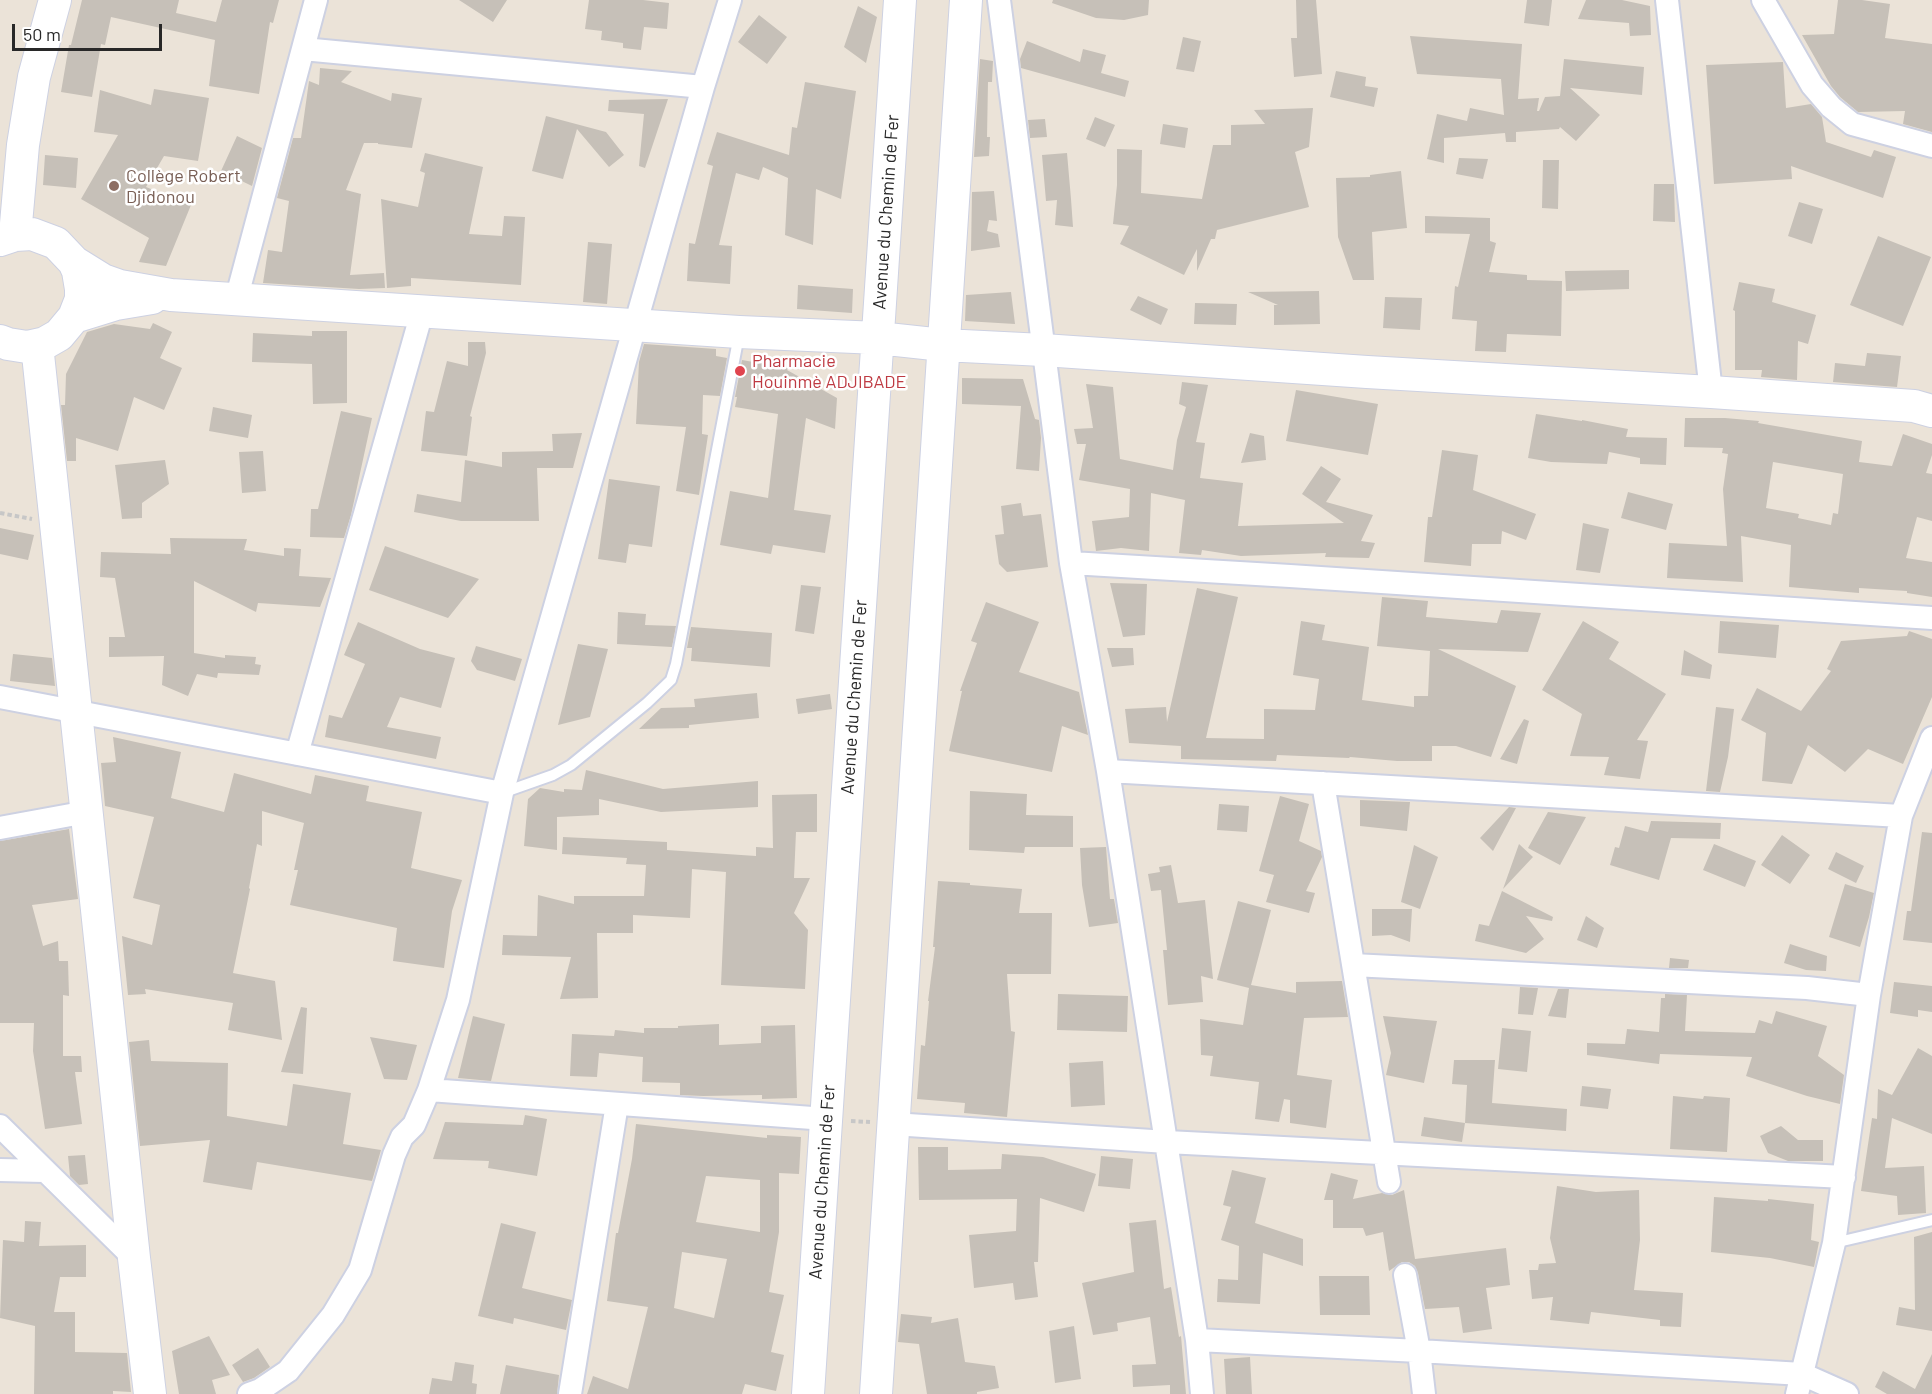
<!DOCTYPE html>
<html>
<head>
<meta charset="utf-8">
<style>
	body { margin:0 }
	#map { position:relative; width:1932px; height:1394px; overflow:hidden; background:#ebe3d8; font-family:Barlow,sans-serif }
	canvas { display:block }
	.scale { position:absolute; left:12px; top:24px; width:150px; height:27px; box-sizing:border-box; border:3px solid #282828; border-top:0; padding-left:8px; font-size:18px; line-height:21px; white-space:nowrap; color:#282828; -webkit-text-stroke:4px #fff; paint-order:stroke }
</style>
</head>
<body>
<div id="map">
<canvas width="1932" height="1394"></canvas>
<div class="scale">50 m</div>
</div>
<script>
const context = document.querySelector('canvas').getContext('2d');
context.lineJoin = 'round';
function paint(path, color) { context.fillStyle = color; context.fill(path, 'evenodd'); }
const toPath = rows => new Path2D(rows.map(r => 'M' + r).join(''));
function stroke(path, color, width, dash) { context.strokeStyle = color; context.lineWidth = width; context.lineCap = dash ? 'butt' : 'round'; context.setLineDash(dash || []); context.stroke(path); }
function drawText(font, color, halo, rows, align = 'center') {
  context.font = font + ' Barlow,sans-serif'; context.lineWidth = 5; context.setLineDash([]); context.textBaseline = 'middle'; context.strokeStyle = halo; context.fillStyle = color; for (const [text, x, y, turn = 0] of rows) {
    context.save(); context.translate(x, y); context.rotate((+turn || 0) * Math.PI / 180); context.textAlign = isNaN(turn) ? turn : align; if (halo) context.strokeText(text, 0, 0); context.fillText(text, 0, 0); context.restore();
  }
}
paint(toPath([
	[82,0,179,0,176,13,216,22,222,0,279,0,273,23,270,22,259,94,209,86,215,40,111,17,105,45,101,44,92,97,61,92,69,45,71,45],
	[459,0,507,0,493,22],
	[589,0,643,0,669,3,667,29,644,27,641,50,623,48,623,43,601,40,602,31,585,29],
	[1053,0,1149,0,1148,15,1124,20,1096,18,1052,3],
	[1296,0,1316,0,1322,74,1294,77,1291,38,1297,38],
	[1527,0,1552,0,1549,26,1524,23],
	[1586,0,1622,0,1650,6,1651,35,1630,36,1629,23,1578,19],
	[1838,0,1862,0,1890,4,1885,38,1932,44,1932,132,1903,124,1905,111,1858,112,1840,97,1831,86,1802,35,1834,34],
	[858,6,877,17,866,63,844,47],
	[759,15,787,37,767,64,738,42],
	[1410,36,1522,44,1518,99,1539,98,1537,111,1539,111,1545,97,1560,96,1564,59,1644,67,1642,95,1570,88,1600,115,1576,141,1560,127,1559,129,1516,132,1516,142,1506,142,1505,133,1444,138,1444,163,1427,159,1437,114,1467,121,1470,108,1504,115,1501,79,1417,74],
	[1183,37,1201,41,1194,72,1176,69],
	[1027,41,1080,62,1083,49,1106,55,1101,73,1129,81,1125,97,1021,68,1020,59],
	[980,59,993,61,992,82,988,82,987,137,990,137,989,156,974,157],
	[1783,62,1786,108,1811,104,1822,117,1826,142,1871,157,1874,150,1896,157,1883,198,1791,166,1792,179,1714,184,1706,65],
	[320,68,352,71,341,82,391,101,392,93,422,98,412,148,378,144,378,143,364,143,346,190,361,194,350,275,384,273,385,288,359,289,263,283,268,250,282,252,289,201,277,198,293,138,301,138,309,81,319,85],
	[1336,71,1366,77,1365,86,1378,88,1374,107,1330,97],
	[805,82,856,91,841,199,816,189,813,245,785,235,788,178,763,167,759,180,736,173,719,245,732,246,730,284,687,281,689,243,695,244,713,166,707,164,717,132,789,155,792,127,797,128],
	[154,89,209,98,198,161,164,156,146,187,191,205,166,266,139,262,149,238,81,199,118,135,94,132,100,90,151,105],
	[668,99,645,168,639,166,644,114,608,111,609,100],
	[1313,108,1309,147,1295,152,1309,207,1217,230,1215,239,1211,239,1197,271,1197,249,1184,275,1120,244,1129,226,1113,224,1117,185,1117,149,1142,150,1141,193,1202,199,1213,145,1231,145,1231,125,1265,124,1254,110],
	[546,116,606,132,624,155,609,167,577,129,563,179,532,171],
	[1095,117,1115,125,1105,147,1086,139],
	[1045,119,1047,137,1030,138,1028,120],
	[1163,124,1188,128,1185,148,1160,144],
	[237,136,262,148,252,186,221,171],
	[425,153,483,167,469,234,502,236,504,216,525,217,521,285,411,278,411,286,387,288,381,199,418,207,425,173,420,171],
	[1067,153,1071,199,1073,227,1055,225,1057,200,1046,201,1042,155],
	[45,155,78,158,76,188,43,185],
	[1459,158,1488,159,1483,179,1456,174],
	[1543,160,1559,160,1558,209,1542,208],
	[1401,171,1407,228,1372,232,1374,280,1353,280,1338,237,1336,178,1370,177,1370,175],
	[1654,184,1674,184,1675,222,1653,221],
	[994,191,997,221,989,220,987,231,998,234,1000,247,971,251,972,192],
	[1799,202,1823,209,1812,244,1788,236],
	[1425,216,1490,218,1490,241,1496,243,1489,272,1527,275,1527,280,1562,281,1561,336,1507,334,1506,352,1475,351,1477,321,1452,319,1455,286,1458,287,1470,234,1425,233],
	[1878,236,1931,257,1903,326,1850,305],
	[588,242,612,244,607,304,583,302],
	[1629,270,1629,289,1566,291,1565,271],
	[1739,282,1775,289,1772,302,1816,315,1808,344,1798,341,1797,380,1761,377,1762,370,1735,370,1735,311,1733,310],
	[798,285,853,289,852,313,797,309],
	[1319,291,1320,324,1274,325,1274,305,1278,305,1248,292],
	[1011,292,1015,324,965,321,966,295],
	[1138,296,1168,309,1161,325,1130,310],
	[1385,297,1422,298,1420,330,1383,328],
	[1195,303,1237,304,1236,325,1194,324],
	[153,323,172,332,160,358,182,368,164,410,134,397,118,451,76,438,76,461,67,461,61,405,65,405,66,374,87,332,114,324,150,329],
	[312,331,347,331,347,403,313,404,312,364,252,362,253,333,312,336],
	[468,342,485,342,486,353,470,416,472,417,467,456,421,451,426,411,434,412,447,361,468,366],
	[644,344,716,349,716,356,727,358,720,396,703,395,702,434,708,435,699,495,676,491,686,427,636,424,639,362],
	[1867,353,1901,356,1897,387,1833,382,1835,363,1865,366],
	[742,360,788,368,787,370,837,398,835,429,806,418,794,510,831,515,825,553,773,545,771,554,720,545,730,491,768,498,778,414,735,407,737,397,735,397],
	[962,378,1023,379,1035,419,1039,420,1041,438,1039,471,1016,469,1021,406,962,404],
	[1182,382,1208,385,1196,442,1205,443,1200,478,1243,483,1238,526,1344,523,1302,494,1321,466,1341,479,1326,502,1373,515,1361,541,1375,543,1369,558,1325,557,1326,553,1241,556,1202,550,1201,555,1179,553,1185,500,1151,493,1149,551,1121,548,1096,551,1092,521,1129,517,1130,489,1079,480,1086,444,1077,444,1074,429,1093,428,1086,384,1113,387,1120,459,1173,470,1177,440,1186,407,1179,404],
	[1296,390,1378,404,1368,455,1286,441],
	[213,407,252,415,248,438,209,431],
	[341,411,372,418,351,515,344,538,310,537,311,509,318,509],
	[1536,414,1582,421,1582,420,1628,429,1626,437,1667,438,1666,465,1640,464,1640,458,1609,452,1607,464,1551,462,1528,458],
	[1685,418,1725,418,1759,421,1758,423,1862,441,1859,462,1892,466,1903,434,1932,444,1932,455,1926,473,1932,474,1932,521,1917,517,1906,558,1932,562,1932,597,1907,593,1907,591,1859,588,1859,593,1789,587,1791,545,1741,536,1743,582,1667,578,1669,543,1727,546,1723,489,1728,454,1722,453,1723,448,1684,447],
	[1773,462,1843,474,1838,514,1833,513,1831,525,1798,518,1799,514,1766,508],
	[582,433,573,468,537,468,539,521,461,521,414,512,417,494,461,502,465,460,502,467,502,452,553,451,552,434],
	[1250,433,1264,436,1266,460,1241,463],
	[1442,450,1478,455,1473,490,1536,514,1526,540,1502,531,1501,544,1472,544,1471,566,1424,562,1428,517,1432,517],
	[263,451,266,491,242,493,239,452],
	[165,460,169,484,142,503,142,518,122,519,115,465],
	[609,479,660,486,652,547,629,544,626,563,598,559],
	[1628,492,1673,504,1666,530,1621,518],
	[1021,503,1023,516,1041,514,1048,567,1007,572,999,564,995,535,1004,534,1001,506],
	[1583,523,1609,529,1600,573,1576,570],
	[0,528,34,535,28,560,0,554],
	[170,538,247,539,244,550,284,556,284,548,301,549,299,576,331,578,320,607,258,603,256,612,194,581,194,653,225,658,225,655,256,657,255,664,261,665,259,675,218,673,217,678,197,674,188,696,162,685,164,656,109,657,109,637,125,637,115,578,100,577,101,552,171,554],
	[385,546,479,579,448,618,369,590],
	[1110,583,1147,584,1145,635,1123,637],
	[801,585,821,587,814,634,795,631],
	[1197,588,1238,597,1206,738,1264,739,1264,709,1315,710,1319,679,1293,675,1301,621,1325,625,1322,640,1369,647,1362,700,1414,707,1414,696,1428,696,1430,651,1377,646,1382,597,1428,601,1426,617,1497,623,1501,610,1541,613,1528,652,1438,649,1516,686,1491,757,1456,746,1432,746,1432,761,1397,761,1350,757,1349,758,1277,755,1276,761,1181,759,1181,746,1129,743,1125,709,1166,707,1167,722],
	[986,602,1039,622,1019,672,1079,692,1088,735,1062,726,1052,772,949,751,962,691,960,691,977,643,971,641],
	[618,612,646,614,645,625,676,626,672,647,617,644],
	[1583,621,1619,642,1609,659,1666,694,1637,740,1648,741,1640,779,1604,775,1609,757,1570,756,1582,714,1542,690],
	[1720,621,1779,625,1776,658,1718,653],
	[358,622,420,649,455,658,441,708,400,697,387,727,441,737,436,759,325,737,329,715,342,718,365,664,344,655],
	[691,627,772,633,770,667,691,661,692,648,687,648],
	[1909,631,1932,639,1932,697,1903,764,1868,749,1845,772,1808,745,1792,784,1762,781,1766,733,1741,720,1757,688,1801,711,1831,671,1827,669,1841,641,1907,636],
	[578,644,608,649,590,717,558,725],
	[476,646,522,659,515,681,477,670,471,661],
	[1107,648,1133,648,1134,665,1112,667],
	[1684,650,1712,665,1710,679,1681,675],
	[13,654,52,658,55,686,10,681],
	[757,693,759,718,689,725,689,728,639,729,661,708,695,707,694,699],
	[830,694,832,709,798,714,796,699],
	[1716,707,1734,709,1728,757,1720,792,1706,791],
	[1524,719,1529,721,1517,764,1500,759],
	[113,737,181,752,171,798,224,812,234,773,311,794,315,775,369,786,366,801,422,812,411,868,462,880,452,911,444,968,393,961,397,928,290,905,298,870,294,870,304,823,262,811,262,846,257,844,249,888,250,889,233,973,275,981,282,1040,228,1030,233,1003,145,989,146,994,128,995,122,936,152,945,160,905,133,898,154,817,105,806,101,763,116,762],
	[586,770,663,789,758,781,758,807,661,812,599,799,599,815,557,817,557,850,524,846,528,799,540,788,564,792,564,789,582,790],
	[970,791,1027,794,1026,815,1073,816,1073,847,1025,847,1024,853,969,850],
	[817,794,817,832,796,832,794,878,810,878,794,913,808,930,805,989,721,985,726,872,692,869,690,918,633,915,633,933,597,933,598,998,560,999,571,957,502,955,503,935,537,936,538,895,574,904,574,896,644,896,646,865,626,864,627,858,562,854,563,837,667,842,667,850,756,856,756,847,773,848,772,795],
	[1280,796,1309,804,1299,841,1321,851,1322,857,1306,891,1315,893,1309,913,1266,902,1274,875,1259,871],
	[1360,800,1410,802,1407,831,1360,826],
	[1219,804,1249,806,1247,832,1217,830],
	[1509,807,1516,808,1493,851,1480,838],
	[1548,812,1586,817,1560,865,1528,848],
	[1651,821,1721,823,1720,839,1671,838,1659,880,1610,865,1615,847,1619,848,1625,826,1648,832],
	[69,829,78,899,32,905,43,946,58,941,59,961,68,961,69,996,63,995,63,1056,81,1056,82,1072,75,1072,82,1124,45,1129,33,1051,34,1023,0,1023,0,841],
	[1922,832,1932,833,1932,943,1903,940,1907,911,1911,911],
	[1782,835,1810,855,1790,884,1761,865],
	[1519,844,1533,857,1503,889],
	[1714,844,1756,861,1745,887,1703,870],
	[1414,845,1438,857,1420,909,1401,902],
	[1106,847,1110,899,1114,899,1118,923,1089,927,1082,885,1080,848],
	[1836,852,1864,866,1856,883,1828,869],
	[1171,865,1178,903,1205,900,1213,979,1201,976,1203,1002,1168,1005,1163,950,1167,950,1161,890,1151,891,1148,874,1160,872,1159,867],
	[938,881,970,883,970,885,1022,889,1019,913,1052,913,1051,974,1007,974,1011,1031,1015,1032,1007,1117,964,1113,965,1103,917,1099,921,1045,925,1046,929,1001,928,1001,935,947,933,947],
	[1845,884,1874,893,1869,917,1860,947,1829,937],
	[1502,891,1553,917,1552,921,1526,916,1544,939,1526,953,1475,941,1479,924,1489,926],
	[1238,901,1271,910,1251,985,1296,993,1296,982,1342,981,1348,1017,1304,1018,1297,1075,1332,1080,1326,1128,1290,1123,1290,1100,1284,1099,1279,1122,1255,1119,1259,1082,1210,1076,1213,1056,1201,1055,1200,1019,1243,1025,1249,988,1217,980],
	[1372,909,1412,909,1410,942,1391,935,1372,936],
	[1586,916,1604,928,1597,948,1577,940],
	[1790,944,1827,956,1826,971,1806,970,1784,963],
	[1670,958,1689,960,1688,968,1669,968],
	[1894,982,1932,986,1932,1012,1918,1010,1918,1017,1890,1013],
	[1520,987,1538,988,1533,1015,1518,1014],
	[1558,989,1569,989,1566,1018,1548,1016],
	[1058,994,1128,996,1127,1032,1057,1030],
	[1665,994,1687,995,1685,1031,1755,1033,1759,1020,1772,1024,1776,1011,1827,1026,1818,1056,1844,1075,1840,1104,1807,1096,1746,1076,1752,1057,1660,1054,1659,1064,1587,1055,1587,1043,1625,1044,1627,1029,1659,1032,1661,998,1665,998],
	[301,1007,307,1008,303,1074,281,1072],
	[473,1016,505,1024,491,1081,458,1078],
	[1383,1016,1437,1021,1424,1083,1386,1075,1391,1053],
	[719,1024,719,1045,761,1043,761,1026,795,1025,797,1098,762,1099,762,1095,703,1096,680,1095,680,1083,642,1082,643,1057,599,1053,597,1077,570,1076,572,1034,614,1036,615,1030,644,1033,644,1028,678,1028,678,1026],
	[1502,1028,1531,1031,1527,1072,1498,1069],
	[370,1037,417,1045,407,1080,384,1079],
	[149,1040,151,1061,228,1063,227,1116,287,1126,293,1084,351,1093,343,1144,381,1150,372,1181,257,1162,252,1190,203,1182,210,1140,140,1146,129,1042],
	[1918,1048,1932,1056,1932,1134,1892,1118,1885,1168,1924,1166,1926,1213,1898,1215,1897,1196,1861,1191,1872,1118,1877,1119,1878,1089,1892,1095],
	[1454,1060,1495,1060,1492,1103,1567,1109,1566,1131,1465,1123,1467,1085,1452,1084],
	[1103,1061,1105,1105,1071,1107,1069,1063],
	[1582,1086,1611,1089,1608,1109,1580,1106],
	[1673,1096,1703,1099,1704,1096,1730,1098,1727,1152,1670,1149],
	[525,1115,547,1119,537,1176,488,1168,489,1161,433,1159,445,1122,523,1125],
	[1424,1117,1465,1123,1462,1142,1421,1136],
	[636,1124,767,1138,767,1135,801,1137,799,1174,779,1173,779,1232,769,1292,784,1295,771,1352,784,1355,776,1391,745,1384,742,1394,587,1394,593,1376,628,1389,648,1307,607,1301,616,1233,618,1233,632,1159],
	[706,1176,760,1180,760,1232,696,1222],
	[682,1252,727,1259,714,1318,674,1308],
	[1781,1126,1798,1140,1823,1140,1823,1161,1788,1161,1768,1153,1760,1136],
	[918,1147,948,1147,948,1170,1001,1169,1002,1154,1043,1157,1096,1174,1084,1212,1040,1198,1038,1262,1034,1262,1038,1297,1015,1300,1013,1283,974,1288,969,1235,1016,1231,1017,1199,919,1200],
	[85,1155,88,1184,79,1185,70,1176,68,1156],
	[1101,1156,1133,1159,1130,1189,1098,1186],
	[1232,1170,1266,1178,1255,1223,1303,1239,1303,1266,1263,1253,1260,1304,1217,1302,1218,1279,1238,1280,1239,1246,1221,1240,1231,1207,1223,1205],
	[1331,1173,1358,1180,1353,1199,1382,1193,1392,1195,1404,1190,1415,1259,1506,1248,1510,1285,1486,1288,1492,1329,1463,1333,1459,1307,1425,1309,1418,1273,1415,1266,1409,1262,1402,1262,1389,1271,1383,1232,1366,1236,1363,1228,1333,1228,1333,1200,1324,1200],
	[1557,1186,1596,1192,1639,1190,1640,1240,1634,1290,1683,1293,1681,1327,1660,1326,1660,1320,1591,1312,1589,1324,1550,1320,1553,1297,1532,1299,1529,1270,1538,1270,1539,1264,1556,1263,1550,1238],
	[1714,1197,1768,1201,1768,1199,1814,1204,1811,1240,1819,1242,1814,1267,1770,1258,1711,1252],
	[1156,1220,1164,1289,1171,1287,1179,1337,1181,1336,1186,1394,1170,1394,1170,1385,1133,1387,1132,1365,1156,1364,1150,1317,1117,1323,1118,1331,1093,1335,1082,1283,1134,1272,1129,1223],
	[25,1221,41,1222,39,1246,86,1245,86,1277,60,1277,54,1312,75,1312,75,1352,127,1353,131,1392,113,1391,113,1394,34,1394,35,1326,0,1318,3,1240,24,1242],
	[501,1223,536,1232,522,1288,572,1300,566,1330,514,1318,513,1324,478,1316],
	[1932,1232,1932,1331,1896,1325,1899,1307,1915,1310,1914,1237],
	[1319,1276,1369,1276,1370,1315,1320,1315],
	[901,1314,932,1317,931,1323,958,1318,965,1362,995,1366,999,1388,977,1392,977,1394,927,1394,919,1344,898,1342],
	[1074,1326,1081,1379,1055,1383,1049,1331],
	[209,1336,230,1375,212,1380,216,1394,179,1394,172,1351],
	[258,1348,270,1367,254,1378,243,1382,232,1365],
	[1932,1354,1932,1394,1887,1394,1875,1387,1883,1371,1915,1389],
	[1250,1357,1252,1394,1226,1394,1224,1359],
	[455,1362,474,1365,472,1383,477,1384,476,1394,429,1394,432,1378,452,1381],
	[506,1365,559,1375,557,1394,500,1394]
]), '#c6c0b8');
const lane = toPath([
	[502,793,553,775,571,765,647,703,671,680,676,664,739,335],
	[1834,1243,1932,1220]
]);
const street = toPath([
	[999,0,1071,563,1108,771,1197,1340,1202,1394],
	[1667,0,1711,392],
	[1763,0,1812,85,1831,107,1852,124,1932,146],
	[303,49,703,87],
	[236,300,316,0],
	[1071,563,1290,576,1932,618],
	[0,697,502,793],
	[297,754,422,312],
	[1108,771,1901,816],
	[1323,783,1389,1182],
	[0,828,87,812],
	[1353,965,1807,988,1869,995],
	[429,1090,826,1119],
	[893,1124,1167,1142,1844,1177],
	[0,1126,134,1258],
	[0,1170,44,1171],
	[1405,1275,1419,1351,1424,1394],
	[1197,1340,1419,1351,1802,1374,1847,1394],
	[249,1394,260,1390,288,1371,333,1315,360,1270,394,1155,402,1137,414,1125,429,1090,458,1000,502,793,703,87,730,0],
	[570,1394,617,1104],
	[1797,1394,1834,1243,1869,995,1901,816,1932,738]
]);
const secondary = toPath([
	[15,235,23,145,34,77,55,0],
	[0,240,15,235,32,234,56,243,74,262,78,271,81,289,81,299,74,317,59,335,45,343,27,347,8,344,0,341],
	[74,262,103,280,120,286,171,295,739,332,878,338,943,345,1043,350,1367,372,1711,392,1914,406,1932,411],
	[74,317,116,304,152,298],
	[37,345,134,1258,150,1394],
	[808,1394,900,0],
	[876,1394,966,0]
]);
stroke(lane, '#cdd1e2', 14);
stroke(street, '#cdd1e2', 26);
stroke(secondary, '#cdd1e2', 34);
stroke(toPath([
	[0,513,32,519],
	[851,1121,870,1122]
]), '#c7c7c7', 4, [4.5, 3]);
stroke(lane, '#fff', 10);
stroke(street, '#fff', 22);
stroke(secondary, '#fff', 32);
for (const [x, y, r, color] of [
	[114,186,6,"#8d6e63"],
	[740,371,6,"#e0444e"]
]) { const dot = new Path2D(); dot.arc(x, y, r, 0, 2 * Math.PI); context.fillStyle = color; context.fill(dot); stroke(dot, '#fff', 2); }
drawText('18px', '#785e54', '#fff', [
	["Collège Robert",126,176],
	["Djidonou",126,197]
], 'left');
drawText('18px', '#282828', '#fff', [
	["Avenue du Chemin de Fer",886,212,-86],
	["Avenue du Chemin de Fer",854,697,-86],
	["Avenue du Chemin de Fer",822,1182,-86]
]);
drawText('18px', '#be3a42', '#fff', [
	["Pharmacie",752,361],
	["Houinmè ADJIBADE",752,382]
], 'left');
</script>
</body>
</html>
